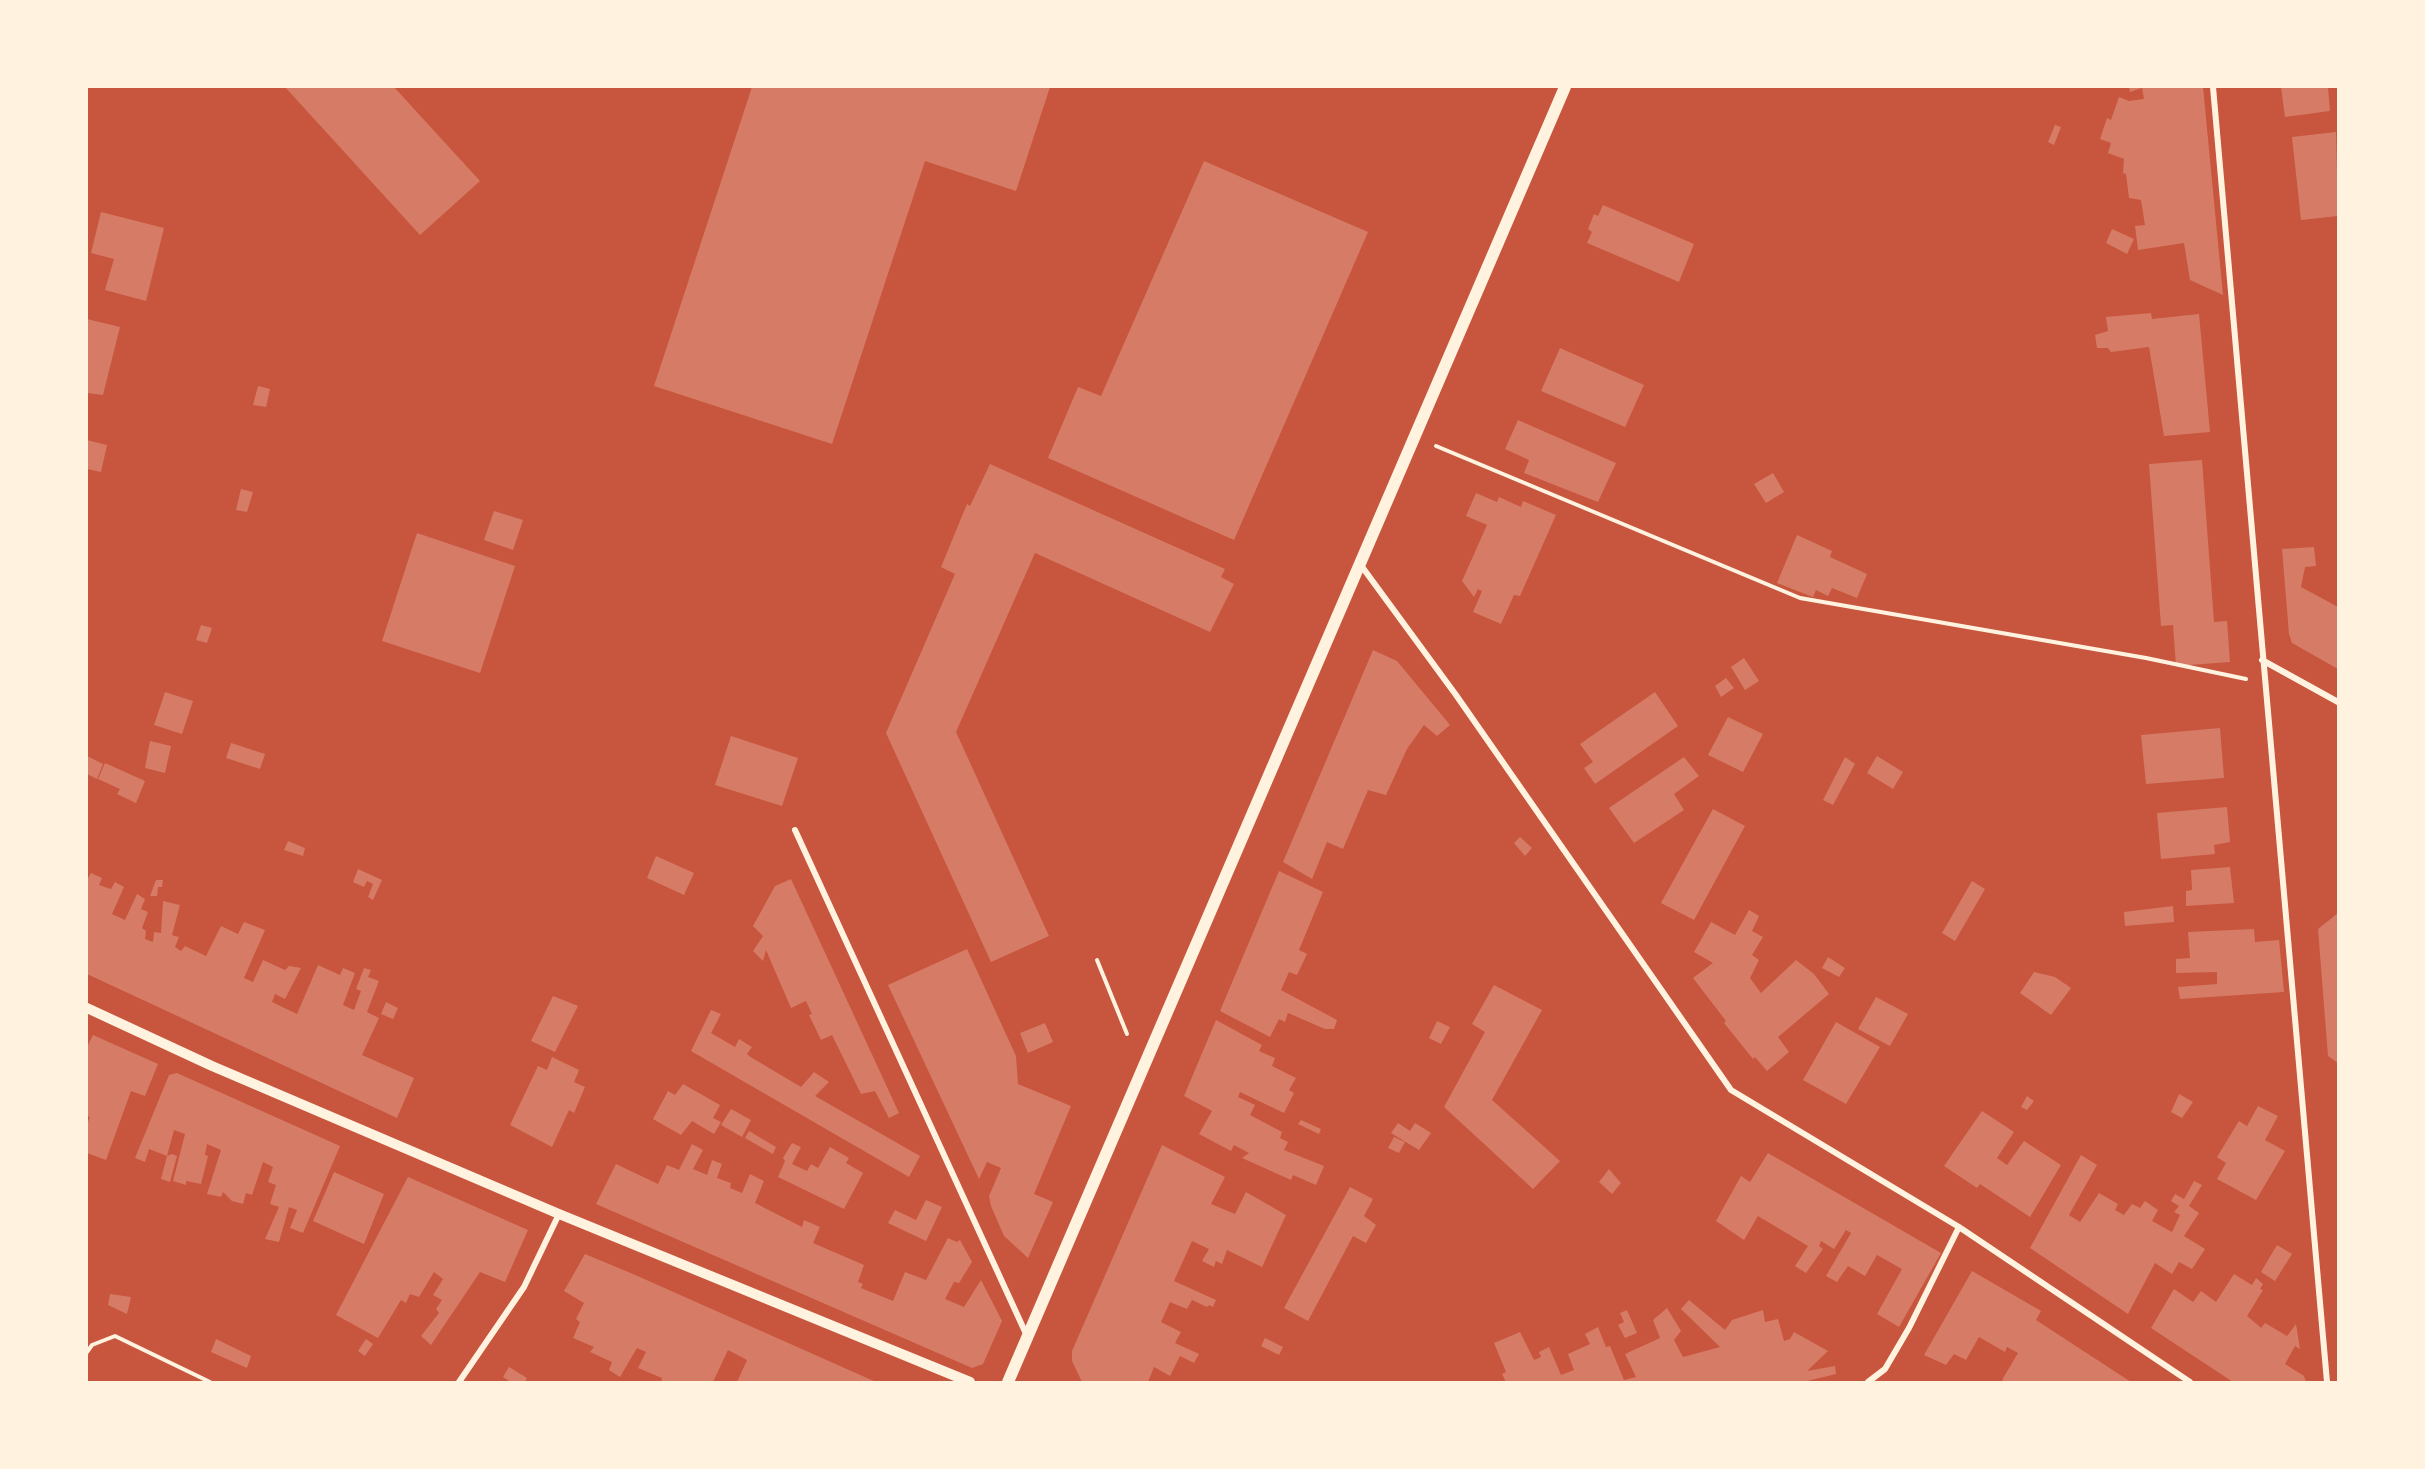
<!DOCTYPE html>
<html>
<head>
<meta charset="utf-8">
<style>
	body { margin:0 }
	#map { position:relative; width:2425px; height:1469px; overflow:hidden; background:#c8553d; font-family:Raleway,sans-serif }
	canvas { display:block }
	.frame { position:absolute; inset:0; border:88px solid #fff3e0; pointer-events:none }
</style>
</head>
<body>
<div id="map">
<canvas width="2425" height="1469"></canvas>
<div class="frame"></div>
</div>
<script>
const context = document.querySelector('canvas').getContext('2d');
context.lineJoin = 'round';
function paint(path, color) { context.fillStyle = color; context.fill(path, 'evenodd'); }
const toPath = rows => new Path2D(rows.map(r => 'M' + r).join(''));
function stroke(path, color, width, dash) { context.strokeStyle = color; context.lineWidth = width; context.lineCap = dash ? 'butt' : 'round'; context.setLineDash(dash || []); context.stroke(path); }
paint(toPath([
	[285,87,394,87,480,181,420,235],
	[752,87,1050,87,1016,191,925,161,832,444,654,386],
	[2129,87,2203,87,2223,295,2190,280,2184,243,2138,250,2135,226,2145,225,2141,200,2129,198,2126,174,2123,173,2124,159,2108,153,2111,143,2100,139,2107,118,2111,120,2119,97,2129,101,2144,99,2142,88,2130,92],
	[2281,87,2328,87,2330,111,2285,117],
	[2055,125,2061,127,2054,145,2048,142],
	[2336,132,2338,216,2301,220,2292,137],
	[1204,161,1368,232,1234,540,1048,458,1078,387,1101,396],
	[1603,205,1694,244,1679,282,1587,243,1592,232,1588,229,1594,214,1598,216],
	[101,212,164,228,146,301,105,290,114,259,91,253],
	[2112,229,2134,239,2127,254,2106,243],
	[2151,313,2152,319,2199,314,2210,432,2164,436,2149,347,2111,352,2108,348,2097,348,2095,335,2108,331,2106,317],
	[87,319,120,327,103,395,87,393],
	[1560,348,1644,385,1625,427,1541,391],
	[258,386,270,389,266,407,253,405],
	[1518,420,1616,463,1598,502,1524,473,1529,460,1505,449],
	[87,440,107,445,101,472,87,469],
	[2202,460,2214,622,2227,621,2230,662,2176,666,2173,625,2161,626,2149,464],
	[990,464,1225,569,1221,577,1234,584,1210,632,1035,553,956,732,1049,936,991,962,886,733,955,574,941,567,967,504,970,506],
	[1773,473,1784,492,1766,503,1754,484],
	[241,489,253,492,247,512,236,510],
	[1476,493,1497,502,1499,497,1521,507,1523,501,1556,515,1520,596,1514,595,1501,624,1473,612,1482,591,1478,589,1474,597,1462,581,1487,525,1466,516],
	[494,511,523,520,513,550,484,540],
	[417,533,515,566,480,673,382,641],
	[1797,535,1832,551,1830,557,1867,574,1857,598,1832,588,1828,596,1816,590,1813,597,1777,583],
	[2314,547,2316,566,2305,567,2301,587,2338,607,2338,669,2292,643,2289,634,2282,549],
	[201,625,212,628,207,643,196,640],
	[1373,650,1397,661,1450,725,1437,736,1424,725,1407,749,1386,795,1368,790,1343,849,1327,842,1312,879,1283,862],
	[1744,658,1759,681,1745,690,1731,667],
	[1726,678,1734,688,1721,697,1715,686],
	[165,692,193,701,182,734,154,725],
	[1655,692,1678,726,1595,784,1584,768,1593,762,1580,744],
	[1728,717,1763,734,1743,772,1708,755],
	[2220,728,2224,778,2146,784,2141,735],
	[731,736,798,758,782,806,715,785],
	[150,741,171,746,165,773,145,768],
	[231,743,265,754,260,769,226,758],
	[87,756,103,764,97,779,87,774],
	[1877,756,1903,772,1893,789,1867,773],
	[1684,757,1699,776,1674,794,1684,810,1634,843,1609,808],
	[1845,757,1855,764,1833,805,1823,800],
	[105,763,145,781,136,803,117,794,120,789,98,779],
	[2227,807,2230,842,2214,845,2215,854,2161,859,2157,813],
	[1713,809,1745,826,1694,920,1661,903],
	[1520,837,1532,848,1525,856,1514,843],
	[288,841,305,848,303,856,284,850],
	[656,856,694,873,684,895,647,878],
	[2230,867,2234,903,2186,906,2186,891,2192,890,2191,870],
	[358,869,382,880,373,900,368,897,373,884,367,881,364,887,353,882],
	[1279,871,1323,892,1299,950,1307,954,1297,975,1289,972,1281,990,1337,1020,1334,1029,1325,1029,1288,1013,1285,1022,1279,1019,1270,1037,1220,1011],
	[91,873,102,878,99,885,111,889,115,882,124,887,112,914,125,920,137,894,145,899,141,909,148,912,142,928,146,931,145,939,153,942,154,932,161,933,163,901,180,905,172,935,179,937,175,947,181,951,185,946,206,956,221,926,238,934,244,922,265,930,244,978,253,982,263,960,285,970,289,966,301,968,285,999,275,994,272,1002,297,1014,318,965,340,975,343,968,355,973,343,1005,354,1010,361,991,356,989,364,968,371,970,368,977,379,981,367,1012,379,1018,362,1055,414,1078,397,1118,87,974,87,880],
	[791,879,899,1113,889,1118,875,1091,861,1094,832,1035,821,1040,809,1015,812,1014,806,1001,791,1008,766,950,763,961,753,951,763,936,753,926,775,886],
	[156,880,163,880,162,887,158,887,157,896,150,896],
	[1972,881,1985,889,1955,941,1942,933],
	[2173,906,2174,922,2125,926,2124,912],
	[1749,910,1759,916,1752,931,1763,937,1752,955,1759,960,1750,978,1761,993,1796,960,1814,974,1829,994,1778,1037,1789,1052,1767,1071,1755,1057,1753,1059,1724,1023,1726,1021,1693,978,1713,963,1694,952,1711,922,1735,935],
	[2338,913,2338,1063,2328,1056,2318,929],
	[2254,929,2255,942,2279,940,2284,992,2180,999,2178,987,2217,984,2217,972,2176,973,2176,959,2190,958,2188,932],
	[967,949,1016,1056,1018,1084,1071,1106,1034,1194,1053,1202,1028,1258,1004,1236,991,1206,989,1196,1001,1168,987,1162,979,1179,888,985],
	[1828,957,1845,968,1839,977,1822,968],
	[2034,972,2055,977,2071,988,2051,1015,2020,993],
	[1494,985,1542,1010,1492,1100,1560,1161,1533,1189,1444,1107,1485,1032,1472,1024],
	[553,996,578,1006,555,1052,531,1041],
	[1876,997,1908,1014,1890,1046,1858,1029],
	[386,1002,398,1008,393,1019,381,1014],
	[711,1010,721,1014,711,1033,735,1047,739,1039,752,1047,747,1054,749,1056,801,1087,814,1072,829,1082,815,1096,920,1156,909,1177,691,1051],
	[1216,1020,1262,1045,1259,1051,1275,1058,1272,1066,1296,1078,1289,1090,1294,1093,1284,1113,1240,1092,1238,1097,1255,1105,1250,1115,1282,1132,1280,1138,1288,1142,1284,1150,1324,1166,1316,1185,1293,1175,1291,1180,1242,1158,1249,1153,1234,1145,1231,1151,1199,1134,1212,1111,1184,1096],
	[1437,1021,1450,1027,1441,1044,1429,1038],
	[1836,1022,1880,1047,1846,1104,1803,1080],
	[1045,1023,1053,1042,1028,1053,1020,1033],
	[93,1035,158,1064,145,1096,131,1091,106,1160,87,1153,87,1124,90,1117,87,1116,87,1047],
	[552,1057,579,1070,574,1082,585,1087,574,1113,569,1110,552,1147,510,1125,538,1066,547,1070],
	[177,1073,340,1146,303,1233,290,1228,297,1210,289,1207,279,1242,265,1239,279,1207,270,1204,276,1185,268,1182,273,1167,263,1162,252,1195,246,1193,243,1204,232,1201,223,1192,221,1197,207,1194,221,1150,207,1144,205,1155,208,1156,201,1184,186,1181,186,1185,173,1181,185,1134,174,1130,167,1156,172,1154,177,1156,170,1182,161,1179,167,1156,149,1149,145,1162,135,1158,169,1075],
	[683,1084,720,1105,713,1118,721,1122,714,1134,692,1121,681,1135,653,1119,668,1091,675,1095],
	[2179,1094,2193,1102,2182,1118,2171,1112],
	[2027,1096,2034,1101,2027,1110,2021,1107],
	[2258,1106,2278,1116,2265,1140,2285,1151,2256,1200,2217,1179,2226,1163,2217,1157,2239,1121,2247,1126],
	[731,1109,751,1120,742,1137,721,1125],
	[1982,1111,2014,1132,1997,1158,2007,1165,2024,1141,2061,1165,2030,1217,1980,1184,1977,1188,1944,1166],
	[1301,1120,1321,1129,1319,1134,1298,1124],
	[1398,1123,1410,1131,1415,1123,1431,1133,1419,1150,1391,1133],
	[749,1131,776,1147,773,1154,745,1138],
	[1394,1137,1405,1142,1399,1153,1388,1148],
	[792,1143,801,1147,792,1164,807,1171,811,1164,818,1168,830,1147,849,1158,846,1163,863,1173,844,1209,778,1177,785,1161,783,1158],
	[692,1144,703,1150,693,1169,707,1175,712,1160,722,1164,717,1178,731,1183,730,1188,742,1193,750,1174,764,1181,755,1203,802,1227,804,1220,820,1227,813,1243,864,1265,858,1282,863,1284,861,1288,893,1301,905,1272,926,1280,948,1238,957,1242,960,1240,972,1262,959,1283,954,1282,945,1299,964,1307,981,1280,1002,1321,983,1364,972,1368,596,1204,616,1164,658,1184,667,1165,679,1170],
	[1162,1145,1225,1177,1211,1204,1235,1214,1246,1192,1286,1215,1262,1267,1227,1250,1222,1264,1216,1261,1214,1267,1202,1261,1209,1249,1192,1241,1174,1281,1216,1300,1213,1307,1209,1305,1207,1307,1192,1300,1187,1309,1170,1302,1161,1322,1181,1332,1175,1343,1199,1354,1194,1363,1180,1356,1170,1376,1154,1367,1148,1382,1082,1382,1072,1361,1072,1351],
	[1768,1153,1941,1253,1899,1327,1877,1314,1902,1269,1877,1255,1865,1276,1848,1266,1837,1282,1826,1276,1851,1233,1846,1230,1834,1249,1821,1241,1819,1246,1823,1249,1806,1273,1795,1266,1808,1246,1758,1216,1744,1240,1716,1221,1741,1176,1750,1182],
	[2081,1155,2097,1165,2069,1215,2080,1222,2099,1193,2118,1204,2115,1210,2124,1215,2132,1204,2140,1208,2145,1201,2158,1210,2152,1221,2172,1232,2180,1215,2174,1212,2179,1206,2171,1201,2175,1194,2184,1199,2194,1181,2202,1185,2189,1206,2199,1213,2184,1236,2205,1249,2192,1269,2179,1262,2172,1274,2155,1263,2128,1314,2030,1248],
	[1609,1169,1621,1183,1612,1194,1599,1182],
	[334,1172,384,1194,364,1244,313,1221],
	[408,1177,528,1230,505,1282,480,1272,431,1345,421,1336,439,1313,436,1309,442,1300,433,1295,443,1279,434,1272,419,1297,410,1294,406,1303,401,1300,378,1338,336,1315],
	[1350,1187,1373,1199,1364,1216,1376,1225,1366,1243,1353,1236,1308,1321,1284,1308],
	[926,1200,942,1207,926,1241,888,1223,895,1210,916,1220],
	[2277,1245,2292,1254,2275,1281,2261,1272],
	[585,1254,633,1274,876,1382,737,1382,747,1360,728,1350,713,1382,661,1382,662,1378,638,1368,646,1352,637,1348,620,1377,609,1370,612,1362,590,1352,594,1347,573,1338,580,1322,576,1319,584,1303,564,1291],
	[1972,1271,2041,1311,2036,1320,2131,1382,2005,1382,2002,1380,2018,1353,2007,1347,2005,1352,1979,1337,1966,1360,1954,1354,1946,1365,1924,1355],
	[2234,1274,2252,1285,2256,1278,2263,1284,2260,1289,2263,1290,2247,1316,2259,1326,2261,1328,2265,1323,2287,1336,2296,1324,2300,1349,2295,1346,2285,1364,2304,1376,2306,1382,2233,1382,2151,1328,2174,1289,2193,1302,2201,1291,2216,1302],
	[110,1294,131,1297,127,1314,108,1305],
	[1689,1300,1725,1330,1732,1320,1763,1310,1765,1322,1778,1319,1784,1341,1790,1339,1794,1332,1828,1351,1807,1371,1835,1366,1836,1374,1803,1382,1506,1382,1502,1374,1506,1372,1494,1343,1520,1332,1534,1360,1541,1357,1539,1352,1549,1347,1561,1375,1574,1370,1568,1354,1590,1344,1585,1334,1598,1327,1606,1347,1610,1346,1624,1380,1636,1377,1625,1354,1660,1338,1653,1320,1667,1308,1681,1331,1674,1340,1683,1357,1720,1347,1681,1309],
	[1627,1310,1637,1333,1625,1338,1618,1325,1624,1322,1620,1313],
	[1265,1338,1283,1347,1279,1355,1261,1346],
	[216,1339,251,1356,247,1368,211,1352],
	[366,1339,373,1344,365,1356,358,1351],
	[509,1367,527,1378,525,1382,511,1382,503,1377]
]), '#d67c66');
stroke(toPath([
	[1436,446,1800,598,2146,658,2246,679],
	[1097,960,1127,1034],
	[87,1352,92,1345,115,1336,210,1382]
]), '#fff3e0', 4);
stroke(toPath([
	[2213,87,2327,1382],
	[1360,564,1456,695,1731,1090,1959,1227,2190,1382],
	[2262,660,2338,702],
	[795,830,1027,1336],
	[459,1382,524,1287,559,1214],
	[1868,1382,1885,1369,1909,1328,1959,1227]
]), '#fff3e0', 6);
stroke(toPath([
	[87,1008,212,1066,559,1214,970,1382]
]), '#fff3e0', 10);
stroke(toPath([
	[1008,1382,1565,87]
]), '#fff3e0', 12);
</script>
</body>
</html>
